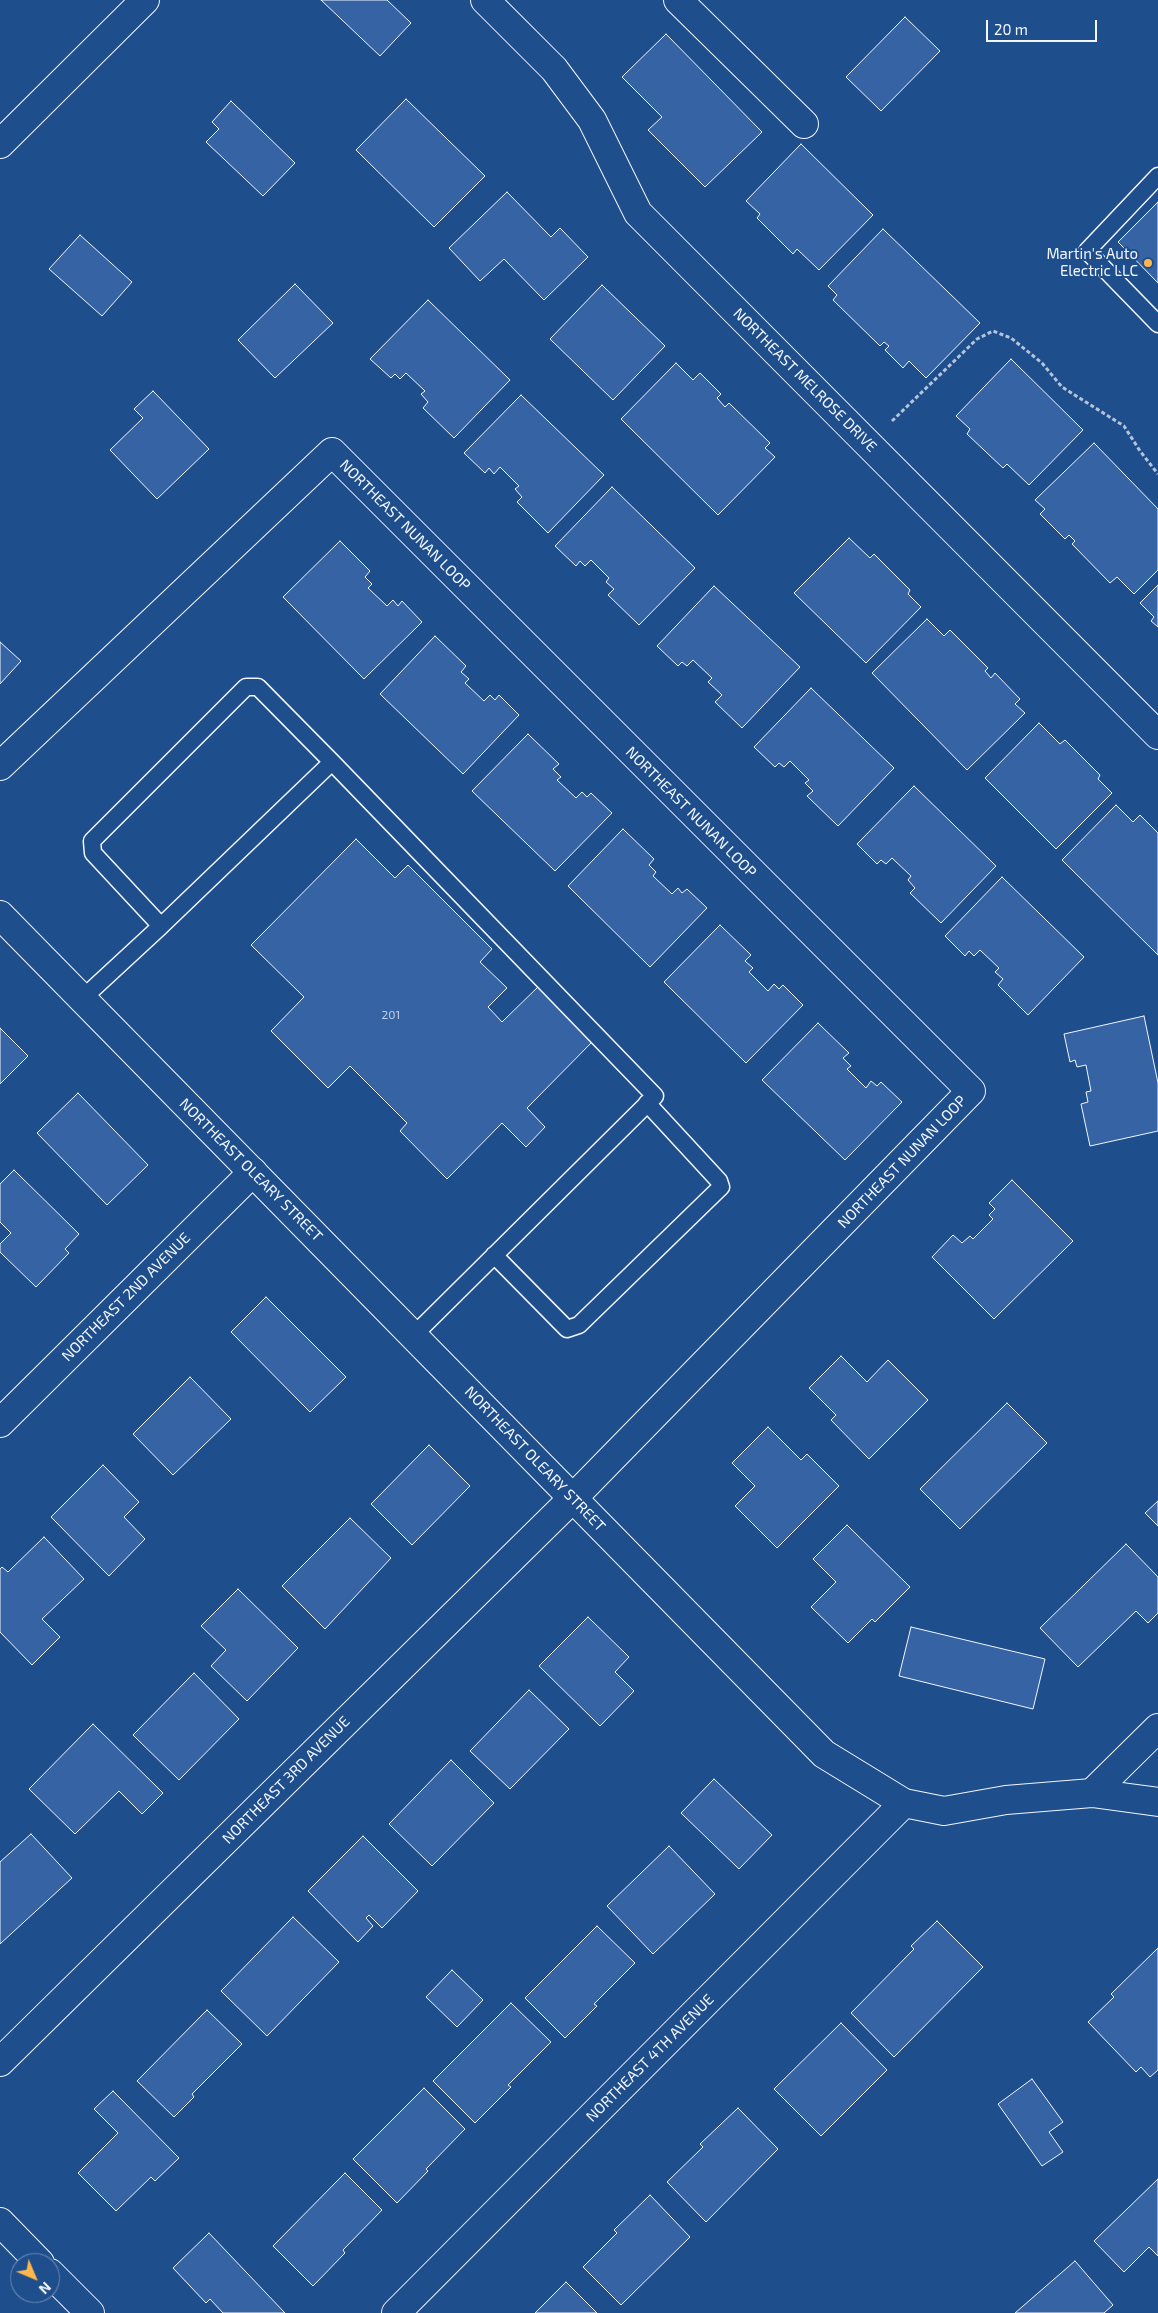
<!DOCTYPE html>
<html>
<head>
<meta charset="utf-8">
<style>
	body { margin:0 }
	#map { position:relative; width:1158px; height:2313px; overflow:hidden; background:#1f4e8c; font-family:"Exo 2",sans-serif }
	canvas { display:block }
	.north { position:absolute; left:10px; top:2253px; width:50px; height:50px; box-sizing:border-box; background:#1f4e8c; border:1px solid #7391ba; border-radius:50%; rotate:135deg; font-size:14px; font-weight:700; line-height:20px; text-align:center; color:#f2f6ff }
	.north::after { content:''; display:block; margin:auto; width:18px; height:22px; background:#ffb74d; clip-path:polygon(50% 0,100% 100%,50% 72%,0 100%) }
	.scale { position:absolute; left:986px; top:20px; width:111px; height:22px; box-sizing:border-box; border:2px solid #f2f6ff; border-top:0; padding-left:6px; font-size:15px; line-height:18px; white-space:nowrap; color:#f2f6ff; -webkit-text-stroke:4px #1f4e8c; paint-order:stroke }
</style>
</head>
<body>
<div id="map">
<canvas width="1158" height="2313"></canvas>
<div class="north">N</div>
<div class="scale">20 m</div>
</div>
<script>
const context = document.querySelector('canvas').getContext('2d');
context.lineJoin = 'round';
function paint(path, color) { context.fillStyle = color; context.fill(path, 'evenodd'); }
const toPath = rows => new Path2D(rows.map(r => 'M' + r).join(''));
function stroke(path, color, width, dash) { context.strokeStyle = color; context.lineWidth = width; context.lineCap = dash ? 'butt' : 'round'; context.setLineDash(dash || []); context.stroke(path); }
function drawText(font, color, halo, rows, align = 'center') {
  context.font = font + ' "Exo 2",sans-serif'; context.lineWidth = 4; context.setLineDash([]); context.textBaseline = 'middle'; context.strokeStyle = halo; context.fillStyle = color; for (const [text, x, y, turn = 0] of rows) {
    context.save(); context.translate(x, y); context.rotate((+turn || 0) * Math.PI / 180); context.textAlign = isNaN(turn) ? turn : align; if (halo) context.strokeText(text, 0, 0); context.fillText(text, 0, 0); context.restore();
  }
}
const building = toPath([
	[321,0,387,0,411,23,380,56,321,0],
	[905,17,940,51,881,111,846,77,905,17],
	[666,34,762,132,705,187,648,130,662,117,622,77,666,34],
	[406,99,485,176,434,227,356,150,406,99],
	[231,101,295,163,263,196,206,142,219,129,212,122,231,101],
	[801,144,873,215,819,270,797,249,793,254,757,218,760,214,746,201,801,144],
	[507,192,551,237,560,228,588,257,544,300,504,259,480,281,449,248,507,192],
	[1158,202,1158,283,1118,242,1158,202],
	[883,229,980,323,926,378,909,361,903,368,885,350,889,346,884,342,880,346,833,300,837,295,828,286,883,229],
	[80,235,132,282,102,316,49,269,80,235],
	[295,284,333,323,275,378,238,340,295,284],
	[602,285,665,346,613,400,550,339,602,285],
	[428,300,510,380,454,438,423,408,428,402,421,394,425,391,406,373,400,379,395,374,391,378,370,359,428,300],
	[1011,359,1083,430,1029,485,1007,464,1003,468,967,434,970,429,956,416,1011,359],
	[676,363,693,380,700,373,721,394,717,398,725,407,729,403,770,443,765,448,775,457,718,515,621,419,676,363],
	[153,391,209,449,157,499,110,450,143,418,134,409,153,391],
	[521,395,604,475,548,533,517,502,522,497,515,489,519,486,500,467,494,474,489,468,485,473,464,453,521,395],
	[1094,443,1158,509,1158,570,1134,594,1117,577,1110,583,1072,544,1075,541,1069,535,1065,539,1040,514,1045,509,1035,500,1094,443],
	[612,487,695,568,639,625,608,595,614,589,606,582,609,578,591,560,585,566,580,561,576,566,555,546,612,487],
	[849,538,870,558,874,554,910,590,908,594,921,607,866,663,794,593,849,538],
	[340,541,370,571,365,577,372,584,368,588,387,606,393,600,398,606,402,601,422,622,364,679,283,597,340,541],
	[1158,585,1158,627,1151,621,1154,617,1140,603,1158,585],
	[714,586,800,667,742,728,715,702,722,695,708,682,712,678,693,660,687,666,682,662,678,666,657,646,714,586],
	[927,619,944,636,950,630,988,668,985,671,991,678,995,673,1020,699,1015,704,1025,713,967,770,872,673,927,619],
	[435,636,466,666,461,672,469,679,465,683,484,701,490,695,495,700,499,695,519,715,463,774,380,694,435,636],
	[0,642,21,661,0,684,0,642],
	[811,688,894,768,838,826,807,796,813,791,805,783,809,780,790,761,784,767,779,763,775,767,754,747,811,688],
	[1039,723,1060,744,1065,740,1100,775,1098,779,1112,793,1056,849,985,778,1039,723],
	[528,734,559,764,553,769,561,777,557,780,576,798,582,792,587,797,591,793,612,813,555,871,472,791,528,734],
	[914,786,996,866,941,923,910,893,915,888,908,880,911,876,892,858,886,864,881,860,877,864,857,844,914,786],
	[1116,805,1133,822,1140,815,1158,833,1158,955,1062,860,1116,805],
	[623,829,654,859,649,865,656,872,653,876,672,894,678,888,682,893,687,889,707,908,650,967,568,886,623,829],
	[356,839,395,878,408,865,492,949,480,962,507,988,488,1007,502,1022,541,984,596,1038,527,1108,545,1127,526,1147,502,1123,447,1179,400,1131,407,1123,350,1066,328,1088,271,1031,304,997,251,945,356,839],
	[1002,877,1084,957,1028,1015,998,985,1003,979,995,972,999,968,980,950,974,956,969,951,965,956,945,936,1002,877],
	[720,925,751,955,745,961,753,968,749,972,768,991,774,984,779,989,783,985,803,1005,746,1063,664,982,720,925],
	[1144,1016,1158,1083,1158,1131,1090,1146,1081,1104,1088,1102,1086,1092,1091,1091,1086,1065,1077,1067,1075,1060,1070,1062,1064,1034,1144,1016],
	[818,1023,849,1053,843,1058,851,1066,847,1069,866,1088,871,1081,877,1086,881,1082,902,1102,845,1160,762,1080,818,1023],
	[0,1028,28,1056,0,1084,0,1028],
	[78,1093,148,1165,107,1205,37,1133,78,1093],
	[14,1170,79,1234,65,1249,69,1253,36,1287,0,1252,0,1244,11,1233,0,1222,0,1184,14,1170],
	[1012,1180,1073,1241,994,1319,932,1257,953,1235,962,1243,970,1236,973,1239,993,1219,989,1215,995,1209,989,1203,1012,1180],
	[266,1297,346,1377,310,1412,231,1332,266,1297],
	[841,1356,867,1382,888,1360,928,1400,869,1459,831,1420,836,1415,809,1388,841,1356],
	[190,1377,231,1419,173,1475,133,1434,190,1377],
	[1007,1403,1047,1443,960,1529,920,1489,1007,1403],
	[768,1427,801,1460,807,1454,839,1486,777,1548,735,1506,755,1486,732,1463,768,1427],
	[429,1445,470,1486,412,1545,371,1504,429,1445],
	[103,1465,139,1502,124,1517,145,1539,109,1576,51,1517,103,1465],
	[1158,1501,1158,1526,1145,1513,1158,1501],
	[350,1518,391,1558,325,1629,282,1586,350,1518],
	[847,1525,910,1587,875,1622,872,1619,848,1643,811,1607,836,1582,813,1559,847,1525],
	[44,1537,84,1579,42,1619,60,1637,32,1665,0,1632,0,1569,2,1567,8,1572,44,1537],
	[1126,1544,1158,1577,1158,1613,1148,1623,1136,1611,1078,1667,1040,1628,1126,1544],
	[238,1589,298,1648,247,1701,211,1666,226,1650,201,1626,238,1589],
	[588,1617,629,1657,615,1672,634,1691,600,1726,539,1666,588,1617],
	[911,1627,1045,1659,1033,1709,899,1676,911,1627],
	[194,1673,239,1719,179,1780,133,1735,194,1673],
	[529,1690,569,1729,510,1789,470,1751,529,1690],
	[93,1724,163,1793,142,1814,119,1791,75,1834,29,1789,93,1724],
	[451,1760,494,1803,432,1866,389,1824,451,1760],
	[714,1779,772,1835,739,1869,681,1813,714,1779],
	[31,1834,72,1878,0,1944,0,1862,31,1834],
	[363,1836,418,1891,382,1928,369,1915,366,1918,373,1926,358,1942,308,1891,363,1836],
	[669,1846,715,1894,653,1954,607,1906,669,1846],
	[293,1917,339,1962,267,2036,221,1991,293,1917],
	[937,1921,983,1967,894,2057,851,2013,914,1949,911,1946,937,1921],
	[597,1926,635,1963,594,2004,597,2006,565,2038,525,1998,597,1926],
	[1158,1948,1158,2070,1150,2077,1141,2067,1136,2072,1088,2022,1114,1997,1111,1994,1158,1948],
	[452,1970,483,2000,457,2027,426,1997,452,1970],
	[511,2003,551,2042,508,2085,511,2087,475,2123,433,2081,511,2003],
	[207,2010,242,2044,192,2094,194,2097,174,2117,137,2081,207,2010],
	[841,2023,887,2070,821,2136,774,2089,841,2023],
	[1032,2079,1063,2122,1049,2132,1063,2152,1042,2166,998,2104,1032,2079],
	[424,2088,465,2129,426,2169,428,2171,397,2203,353,2159,424,2088],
	[113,2091,179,2158,155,2181,151,2177,116,2211,78,2173,118,2133,94,2109,113,2091],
	[738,2108,778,2149,706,2222,667,2182,703,2147,700,2144,738,2108],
	[345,2173,382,2210,343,2250,345,2253,313,2286,273,2246,345,2173],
	[1158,2179,1158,2256,1149,2247,1124,2272,1094,2241,1158,2179],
	[650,2195,690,2237,621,2305,583,2267,617,2233,614,2230,650,2195],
	[209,2233,285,2313,223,2313,210,2299,206,2303,173,2268,209,2233],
	[1075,2261,1113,2305,1104,2313,1015,2313,1075,2261],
	[566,2282,597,2313,535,2313,566,2282]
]);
paint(building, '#3563a3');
stroke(building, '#f2f6ff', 1);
const lane = toPath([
	[1158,176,1087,251,1158,324],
	[332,762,161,926,93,853,92,841,246,687,258,687,332,762,655,1096,413,1336],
	[82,999,161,926],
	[494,1255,567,1329,579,1325,721,1187,719,1181,647,1103]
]);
const street = toPath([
	[485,0,554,69,592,120,638,213,1158,735],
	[678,0,804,124],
	[0,766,332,452,971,1091,573,1498,0,2062],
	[0,1423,253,1172],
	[1092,1793,1158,1728],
	[0,2222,40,2263],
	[50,2273,90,2313],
	[396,2313,904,1803]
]);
const secondary = toPath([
	[0,144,145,0],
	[0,915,824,1754,904,1803,944,1811,1006,1800,1092,1793,1158,1802]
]);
stroke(lane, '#f2f6ff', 19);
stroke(street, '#f2f6ff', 30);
stroke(secondary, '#f2f6ff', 30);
stroke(toPath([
	[892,421,977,339,993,331,1011,338,1042,363,1062,387,1124,426,1140,451,1158,474]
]), '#b3c4dc', 3, [4, 2.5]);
stroke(lane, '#1f4e8c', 16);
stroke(street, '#1f4e8c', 28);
stroke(secondary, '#1f4e8c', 28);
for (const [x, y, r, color] of [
	[1148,263,5,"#ffb74d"]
]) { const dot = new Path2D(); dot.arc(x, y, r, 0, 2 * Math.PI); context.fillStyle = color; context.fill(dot); stroke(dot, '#1f4e8c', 2); }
drawText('12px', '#c3d1e8', null, [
	["201",391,1015]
]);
drawText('15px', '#f2f6ff', '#1f4e8c', [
	["Martin's Auto",1138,254],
	["Electric LLC",1138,271]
], 'right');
drawText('15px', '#f2f6ff', '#1f4e8c', [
	["NORTHEAST MELROSE DRIVE",805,380,45],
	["NORTHEAST NUNAN LOOP",405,525,45],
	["NORTHEAST NUNAN LOOP",691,812,45],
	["NORTHEAST NUNAN LOOP",902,1162,-46],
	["NORTHEAST OLEARY STREET",251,1170,45],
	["NORTHEAST 2ND AVENUE",126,1297,-45],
	["NORTHEAST OLEARY STREET",535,1459,46],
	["NORTHEAST 3RD AVENUE",286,1780,-45],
	["NORTHEAST 4TH AVENUE",650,2058,-45]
]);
</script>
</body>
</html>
